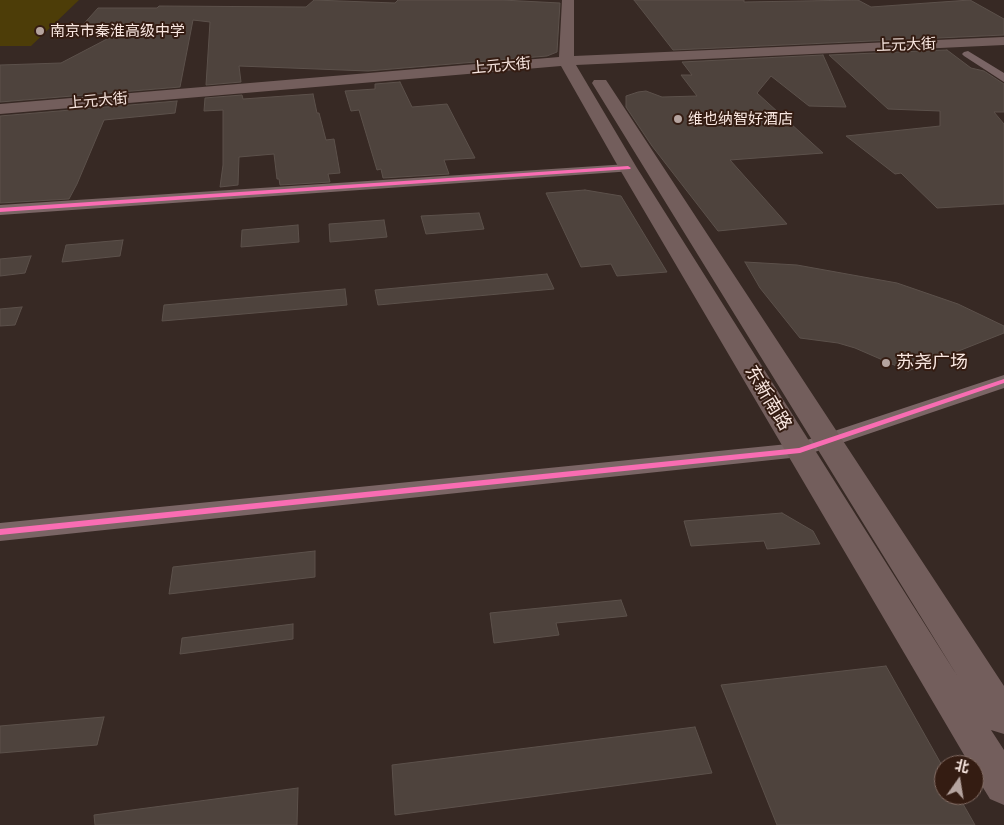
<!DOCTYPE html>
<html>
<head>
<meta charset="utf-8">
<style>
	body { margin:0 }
	#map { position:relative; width:1004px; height:825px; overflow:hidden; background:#372924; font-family:Inter,"Noto Sans SC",sans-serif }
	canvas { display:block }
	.north { position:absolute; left:934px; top:755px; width:50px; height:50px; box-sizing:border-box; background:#341c12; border:1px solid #836d65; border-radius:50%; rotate:13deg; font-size:14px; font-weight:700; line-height:20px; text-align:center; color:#f9e7e1 }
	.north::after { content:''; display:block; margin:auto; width:18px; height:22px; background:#b5a49f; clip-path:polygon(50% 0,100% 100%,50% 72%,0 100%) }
</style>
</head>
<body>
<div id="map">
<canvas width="1004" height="825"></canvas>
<div class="north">北</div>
</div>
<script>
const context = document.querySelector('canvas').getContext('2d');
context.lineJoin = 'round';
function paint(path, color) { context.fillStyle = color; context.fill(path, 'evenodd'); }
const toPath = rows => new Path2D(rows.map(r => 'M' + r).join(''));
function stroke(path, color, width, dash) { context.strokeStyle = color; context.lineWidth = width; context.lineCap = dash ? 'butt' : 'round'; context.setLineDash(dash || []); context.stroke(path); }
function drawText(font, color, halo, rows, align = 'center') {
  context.font = font + ' Inter,"Noto Sans SC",sans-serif'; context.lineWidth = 4; context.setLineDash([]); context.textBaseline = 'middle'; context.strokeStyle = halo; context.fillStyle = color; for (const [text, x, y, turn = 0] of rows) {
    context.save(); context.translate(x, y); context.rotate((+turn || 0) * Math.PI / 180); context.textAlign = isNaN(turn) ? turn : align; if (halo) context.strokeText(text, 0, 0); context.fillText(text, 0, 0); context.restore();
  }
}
paint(toPath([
	[0,0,79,0,31,46,0,46]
]), '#4d3d08');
const building = toPath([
	[314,0,395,3,398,0,502,0,560,3,557,52,547,56,368,71,239,66,241,82,206,85,210,22,193,20,180,87,0,102,0,65,61,63,128,28,80,28,98,8,157,8,159,6,306,7,314,0],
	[634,0,744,0,744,2,858,0,871,7,970,0,1004,19,1004,35,673,50,634,0],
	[947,50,971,68,984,71,1004,84,1004,112,994,112,1004,124,1004,204,937,208,901,173,895,174,846,136,940,126,940,111,888,109,829,55,947,50],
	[823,55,846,107,809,106,771,76,757,93,823,153,730,160,787,224,718,231,652,146,626,107,626,96,638,92,646,91,662,97,697,96,681,75,692,75,682,62,823,55],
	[400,82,412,107,447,104,475,158,444,160,449,174,383,178,381,169,377,170,359,110,351,111,345,91,375,89,375,84,400,82],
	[313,94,317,113,319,113,326,140,334,139,340,173,328,174,330,182,280,185,279,179,277,179,274,154,239,157,238,185,220,187,223,165,223,110,204,111,205,98,242,95,243,99,313,94],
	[177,101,175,113,104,120,77,184,69,199,0,203,0,116,177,101],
	[585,190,621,196,667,272,617,276,611,264,581,267,546,193,585,190],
	[479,213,484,229,426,234,421,216,479,213],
	[384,220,387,237,330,242,329,224,384,220],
	[298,225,299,242,241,247,242,230,298,225],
	[123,240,120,256,62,262,66,245,123,240],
	[31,256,25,273,0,276,0,259,31,256],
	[745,262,797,265,897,283,958,304,1004,326,1004,333,908,371,855,348,838,343,800,338,760,288,745,262],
	[547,274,554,289,378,305,375,290,547,274],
	[345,289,347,305,162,321,164,305,345,289],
	[22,307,15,325,0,326,0,309,22,307],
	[782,513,813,531,820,544,767,549,764,541,691,546,684,521,782,513],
	[315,551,315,577,169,594,173,567,315,551],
	[621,600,627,616,556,623,559,635,494,643,490,613,621,600],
	[293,624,293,639,180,654,182,638,293,624],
	[886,666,944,769,944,795,958,795,975,825,777,825,721,685,886,666],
	[104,717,97,745,0,753,0,726,104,717],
	[695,727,712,773,395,815,392,765,695,727],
	[298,788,297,825,95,825,94,815,298,788]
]);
paint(building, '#4e433d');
stroke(building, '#5c514b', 1);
paint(toPath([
	[968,51,1004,73,1004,82,964,56,962,54,964,52,968,51],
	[628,164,633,165,635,168,633,171,0,215,0,205,628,164],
	[1004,375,1004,388,800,457,0,541,0,523,798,443,1004,375]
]), '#7a6565');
paint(toPath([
	[562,0,574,0,574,56,1004,37,1004,45,576,65,637,168,958,677,592,83,594,80,606,80,608,83,1004,686,1004,734,991,730,1004,750,1004,805,990,799,974,773,974,765,970,765,619,168,561,66,0,114,0,104,559,57,562,0]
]), '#735e5c');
paint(toPath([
	[628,166,631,168,630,169,0,212,0,208,628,166],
	[1004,379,1004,383,800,453,0,535,0,529,799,448,1004,379]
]), '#f96db3');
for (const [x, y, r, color] of [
	[40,31,5,"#b5a49f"],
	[678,119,5,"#b5a49f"],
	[886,363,5,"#b5a49f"]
]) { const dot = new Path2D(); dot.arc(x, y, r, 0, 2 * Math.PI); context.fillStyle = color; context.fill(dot); stroke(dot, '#341c12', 2); }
drawText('15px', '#f9e7e1', '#341c12', [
	["南京市秦淮高级中学",50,31],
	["维也纳智好酒店",688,119]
], 'left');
drawText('15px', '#f9e7e1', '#341c12', [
	["上元大街",906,45,-2],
	["上元大街",501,66,-5],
	["上元大街",98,101,-5]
]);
drawText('18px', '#f9e7e1', '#341c12', [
	["苏尧广场",896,363]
], 'left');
drawText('18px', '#f9e7e1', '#341c12', [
	["东新南路",768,398,59]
]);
</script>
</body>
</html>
